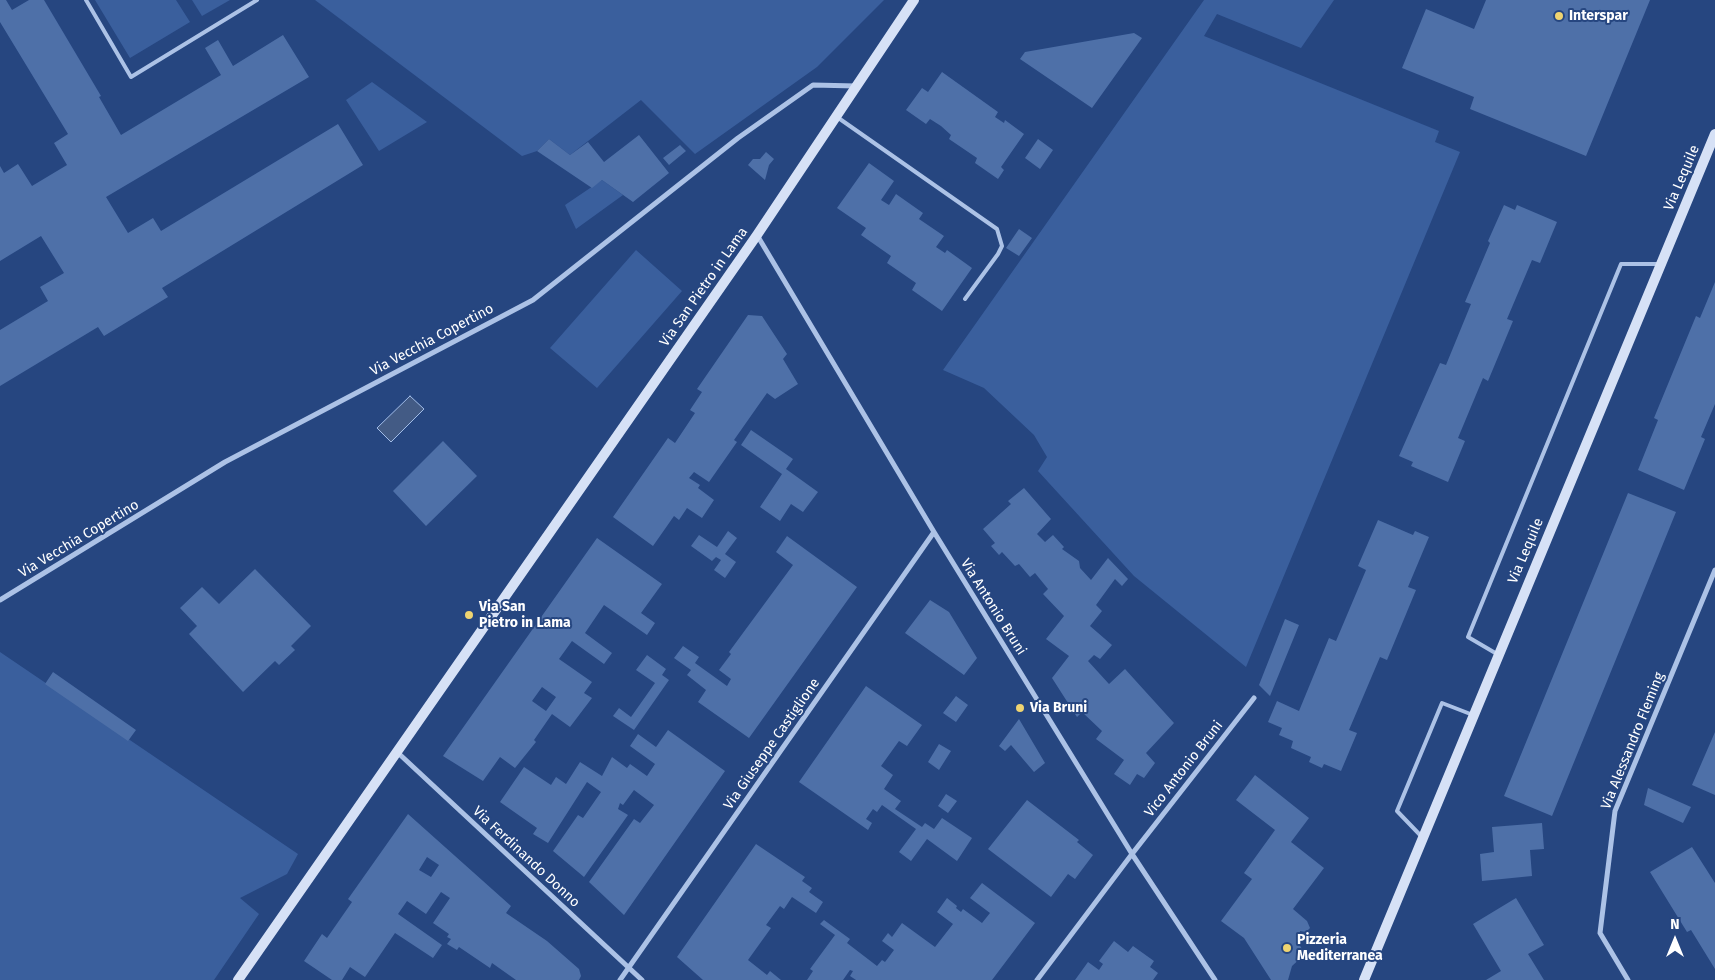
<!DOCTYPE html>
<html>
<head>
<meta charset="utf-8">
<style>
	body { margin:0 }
	#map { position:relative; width:1715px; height:980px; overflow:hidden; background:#264680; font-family:"Fira Sans",sans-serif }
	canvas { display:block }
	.north { position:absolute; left:1650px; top:915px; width:50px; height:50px; -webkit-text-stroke:4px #264680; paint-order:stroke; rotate:0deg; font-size:14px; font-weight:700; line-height:20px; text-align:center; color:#fff }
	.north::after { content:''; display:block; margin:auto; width:18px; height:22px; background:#fff; clip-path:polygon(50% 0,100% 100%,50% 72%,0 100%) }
</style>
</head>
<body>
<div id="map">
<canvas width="1715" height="980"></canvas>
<div class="north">N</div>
</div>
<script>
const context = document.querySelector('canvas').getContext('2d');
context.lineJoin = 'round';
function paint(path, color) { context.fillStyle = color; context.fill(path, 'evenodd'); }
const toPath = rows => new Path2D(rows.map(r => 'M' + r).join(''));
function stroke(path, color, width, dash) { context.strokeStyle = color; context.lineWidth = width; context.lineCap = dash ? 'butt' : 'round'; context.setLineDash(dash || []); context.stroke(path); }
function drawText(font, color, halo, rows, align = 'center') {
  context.font = font + ' "Fira Sans",sans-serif'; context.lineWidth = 4; context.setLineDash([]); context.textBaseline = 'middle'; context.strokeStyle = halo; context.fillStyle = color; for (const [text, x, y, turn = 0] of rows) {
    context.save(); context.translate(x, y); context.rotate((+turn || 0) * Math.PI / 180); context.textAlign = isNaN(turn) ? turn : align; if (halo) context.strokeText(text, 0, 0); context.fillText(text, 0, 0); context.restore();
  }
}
paint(toPath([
	[95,0,176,0,190,22,130,58],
	[192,0,230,0,202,16],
	[315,0,884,0,817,67,695,154,641,100,570,155,549,139,537,151,522,156],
	[1204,0,1334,0,1301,48,1217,14,1204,36,1439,131,1435,142,1460,152,1246,667,1134,576,1038,471,1047,457,1034,435,984,388,943,370],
	[372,82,427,122,379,151,346,100],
	[602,180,623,195,576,229,565,205],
	[636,250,682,291,597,388,550,348],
	[0,652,298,854,287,874,240,898,259,914,214,980,0,980]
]), '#3a5f9d');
const water = toPath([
	[410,396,424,409,391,442,377,428,410,396]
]);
paint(water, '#435b85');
stroke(water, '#a1bce7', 1);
paint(toPath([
	[0,0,6,0,12,10,29,0,44,0,101,96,99,97,121,135,221,75,205,48,218,40,233,66,283,35,309,77,106,197,128,233,153,218,161,231,338,124,363,165,162,288,168,297,104,336,98,327,0,386,0,330,48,301,40,287,64,273,41,236,0,261,0,166,4,173,18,164,32,186,67,165,54,143,68,134,0,22],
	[1486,0,1650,0,1586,156,1470,109,1474,97,1402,68,1426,9,1474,29],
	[1134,33,1142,38,1092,108,1020,59,1025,52],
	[942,72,998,112,995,117,1004,123,1005,120,1024,134,1001,167,1004,170,998,179,975,163,977,158,949,139,951,135,941,126,930,119,926,124,906,110,922,88,928,92],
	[639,135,669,173,633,202,602,180,592,188,537,151,549,139,570,155,588,142,604,162],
	[1038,139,1053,150,1040,169,1025,158],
	[680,145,686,151,669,165,663,158],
	[766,152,774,159,769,165,765,180,748,165,753,159,760,159],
	[869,163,894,181,881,200,889,205,896,194,923,213,919,219,944,236,936,247,945,253,947,250,972,268,942,311,912,290,916,283,887,263,891,256,861,235,866,228,837,208],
	[1504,205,1515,210,1517,205,1557,222,1540,263,1532,260,1507,319,1513,321,1488,381,1483,378,1458,438,1465,441,1448,482,1411,466,1413,462,1399,456,1440,363,1446,365,1471,304,1465,302,1490,243,1488,241],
	[1019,229,1032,238,1019,256,1006,248],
	[1715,282,1715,404,1701,437,1705,439,1684,490,1638,470,1658,420,1654,418,1696,316,1700,318],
	[748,315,762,316,787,354,783,359,798,384,775,399,767,393,734,440,737,442,709,482,694,472,689,478,700,485,698,488,714,500,702,518,687,508,679,520,674,516,653,546,613,517,668,438,675,443,695,413,690,410,702,392,697,389],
	[751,430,793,459,786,469,818,492,803,512,791,504,780,521,760,507,782,474,741,445],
	[443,441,477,476,426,526,393,491],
	[1024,488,1051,519,1037,534,1045,542,1053,535,1064,547,1062,549,1079,561,1080,568,1091,580,1108,558,1128,579,1122,586,1115,579,1096,605,1102,611,1090,626,1112,645,1100,659,1094,655,1088,661,1109,684,1125,669,1174,723,1146,753,1155,763,1144,778,1137,774,1130,785,1114,774,1124,760,1096,739,1102,731,1082,712,1077,717,1052,678,1069,656,1046,639,1064,616,1043,594,1048,589,1035,573,1030,577,1019,564,1015,566,1002,552,999,555,991,546,995,543,983,529,1011,504,1008,501],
	[1628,493,1676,512,1552,816,1504,796],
	[1378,520,1413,535,1415,531,1429,537,1408,587,1416,590,1387,660,1380,657,1349,730,1357,733,1341,771,1324,764,1322,768,1309,762,1311,757,1291,748,1293,741,1279,735,1282,728,1268,722,1277,701,1299,711,1329,638,1336,641,1366,570,1358,566],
	[728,531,737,538,725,554,736,562,725,578,714,570,721,560,716,557,712,561,691,546,699,535,717,547],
	[787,536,857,587,749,738,698,702,706,690,687,675,691,670,674,658,683,646,699,657,695,663,727,686,731,679,719,670,731,654,729,652,793,565,776,552],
	[597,538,662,584,641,613,655,623,647,635,604,605,585,633,612,653,604,664,572,641,559,659,592,682,584,693,592,698,570,727,552,714,534,740,536,742,515,768,500,757,483,781,443,756],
	[542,687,556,697,546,711,532,701],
	[255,569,311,626,291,646,295,650,279,665,275,661,243,692,189,634,197,626,180,608,202,587,219,604],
	[930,600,949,612,977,658,964,675,905,633],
	[1285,619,1299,625,1270,696,1259,685],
	[647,655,666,669,662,675,669,680,634,730,613,716,619,708,631,717,655,683,636,670],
	[53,672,136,730,128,741,45,684],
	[866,686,922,725,907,746,899,741,881,766,893,775,884,789,901,801,895,809,922,827,925,823,934,829,942,818,972,838,957,861,927,839,911,861,899,852,916,829,882,805,877,812,873,809,866,819,872,823,868,830,799,782],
	[956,696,968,705,956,722,943,713],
	[1019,719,1045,763,1034,772,1011,745,1005,751,999,746],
	[668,730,725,771,624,915,589,882,634,819,640,823,654,805,634,790,623,805,620,803,618,809,628,815,584,877,553,851,578,815,583,818,601,792,587,782,548,843,533,834,537,828,500,802,524,767,551,785,556,777,566,784,580,762,602,776,612,757,627,768,630,764,647,776,655,764,630,746,638,734,656,747],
	[1715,732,1715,795,1692,785],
	[939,744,951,751,939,770,928,762],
	[1255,775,1309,818,1291,842,1324,868,1293,909,1307,921,1310,928,1306,932,1300,931,1299,944,1305,954,1292,966,1288,980,1271,980,1244,938,1221,921,1252,879,1244,873,1275,830,1236,800],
	[1648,788,1691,807,1683,823,1644,805],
	[946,794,957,801,948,813,938,806],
	[1027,800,1079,840,1077,842,1093,855,1075,879,1068,874,1051,897,988,849],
	[408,814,511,906,506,913,547,941,579,969,581,976,579,980,516,980,492,963,490,968,459,947,457,950,447,944,451,939,447,937,449,934,433,923,450,898,441,892,426,914,407,901,398,914,442,945,433,958,395,933,365,977,350,967,342,980,332,980,304,961,322,934,327,938,352,902,348,899],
	[427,857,439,865,431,877,419,870],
	[1542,823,1544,849,1530,850,1532,876,1482,881,1480,854,1494,852,1492,827],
	[756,844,805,877,802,881,812,888,809,892,823,902,816,913,792,897,784,909,780,906,766,925,771,928,748,960,767,975,770,971,781,980,703,980,677,957],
	[1692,847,1715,883,1715,969,1691,930,1687,932,1650,872],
	[982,883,1035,923,992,980,856,980,850,976,853,971,850,970,843,980,807,980,813,971,810,969,835,935,820,924,824,920,850,939,847,943,877,966,882,960,885,962,894,950,882,941,888,933,892,937,902,923,935,947,953,924,937,912,947,898,957,906,956,908,961,912,963,909,982,923,990,913,970,898],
	[1516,898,1544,945,1528,954,1544,980,1486,980,1501,971,1473,924],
	[1114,941,1128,952,1133,946,1154,961,1150,967,1158,973,1153,980,1075,980,1088,962,1099,970,1103,964,1099,961]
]), '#4e70a8');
stroke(toPath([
	[86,0,131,77,257,0],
	[837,117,997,229,1002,246,998,254,965,299],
	[1497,654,1468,637,1621,264,1659,264],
	[1422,837,1397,811,1442,703,1473,715]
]), '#acc2e6', 4);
stroke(toPath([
	[757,235,934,532,1132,854,1215,980],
	[0,600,225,462,533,300,738,138,813,85,856,86],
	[396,751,642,980],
	[620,980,934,532],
	[1037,980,1132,854,1254,698],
	[1628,980,1600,933,1615,811,1715,570]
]), '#acc2e6', 5);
stroke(toPath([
	[238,980,757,235,914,0],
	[1364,980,1715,134]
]), '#d6e1f6', 10);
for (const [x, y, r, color] of [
	[1559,16,5,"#efd471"],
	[469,615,5,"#efd471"],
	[1020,708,5,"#efd471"],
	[1287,948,5,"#efd471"]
]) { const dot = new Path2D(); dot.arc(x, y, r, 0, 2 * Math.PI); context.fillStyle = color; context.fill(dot); stroke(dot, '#264680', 2); }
drawText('bold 14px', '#fff', '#264680', [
	["Interspar",1569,16],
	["Via San",479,607],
	["Pietro in Lama",479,623],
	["Via Bruni",1030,708],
	["Pizzeria",1297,940],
	["Mediterranea",1297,956]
], 'left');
drawText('14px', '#fff', '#264680', [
	["Via Lequile",1682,178,-67],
	["Via San Pietro in Lama",704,287,-55],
	["Via Vecchia Copertino",432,340,-28],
	["Via Vecchia Copertino",79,539,-31],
	["Via Lequile",1526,551,-67],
	["Via Antonio Bruni",993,607,58],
	["Via Alessandro Fleming",1633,741,-68],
	["Via Giuseppe Castiglione",772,744,-55],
	["Vico Antonio Bruni",1184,769,-52],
	["Via Ferdinando Donno",526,857,43]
]);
</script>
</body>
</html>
